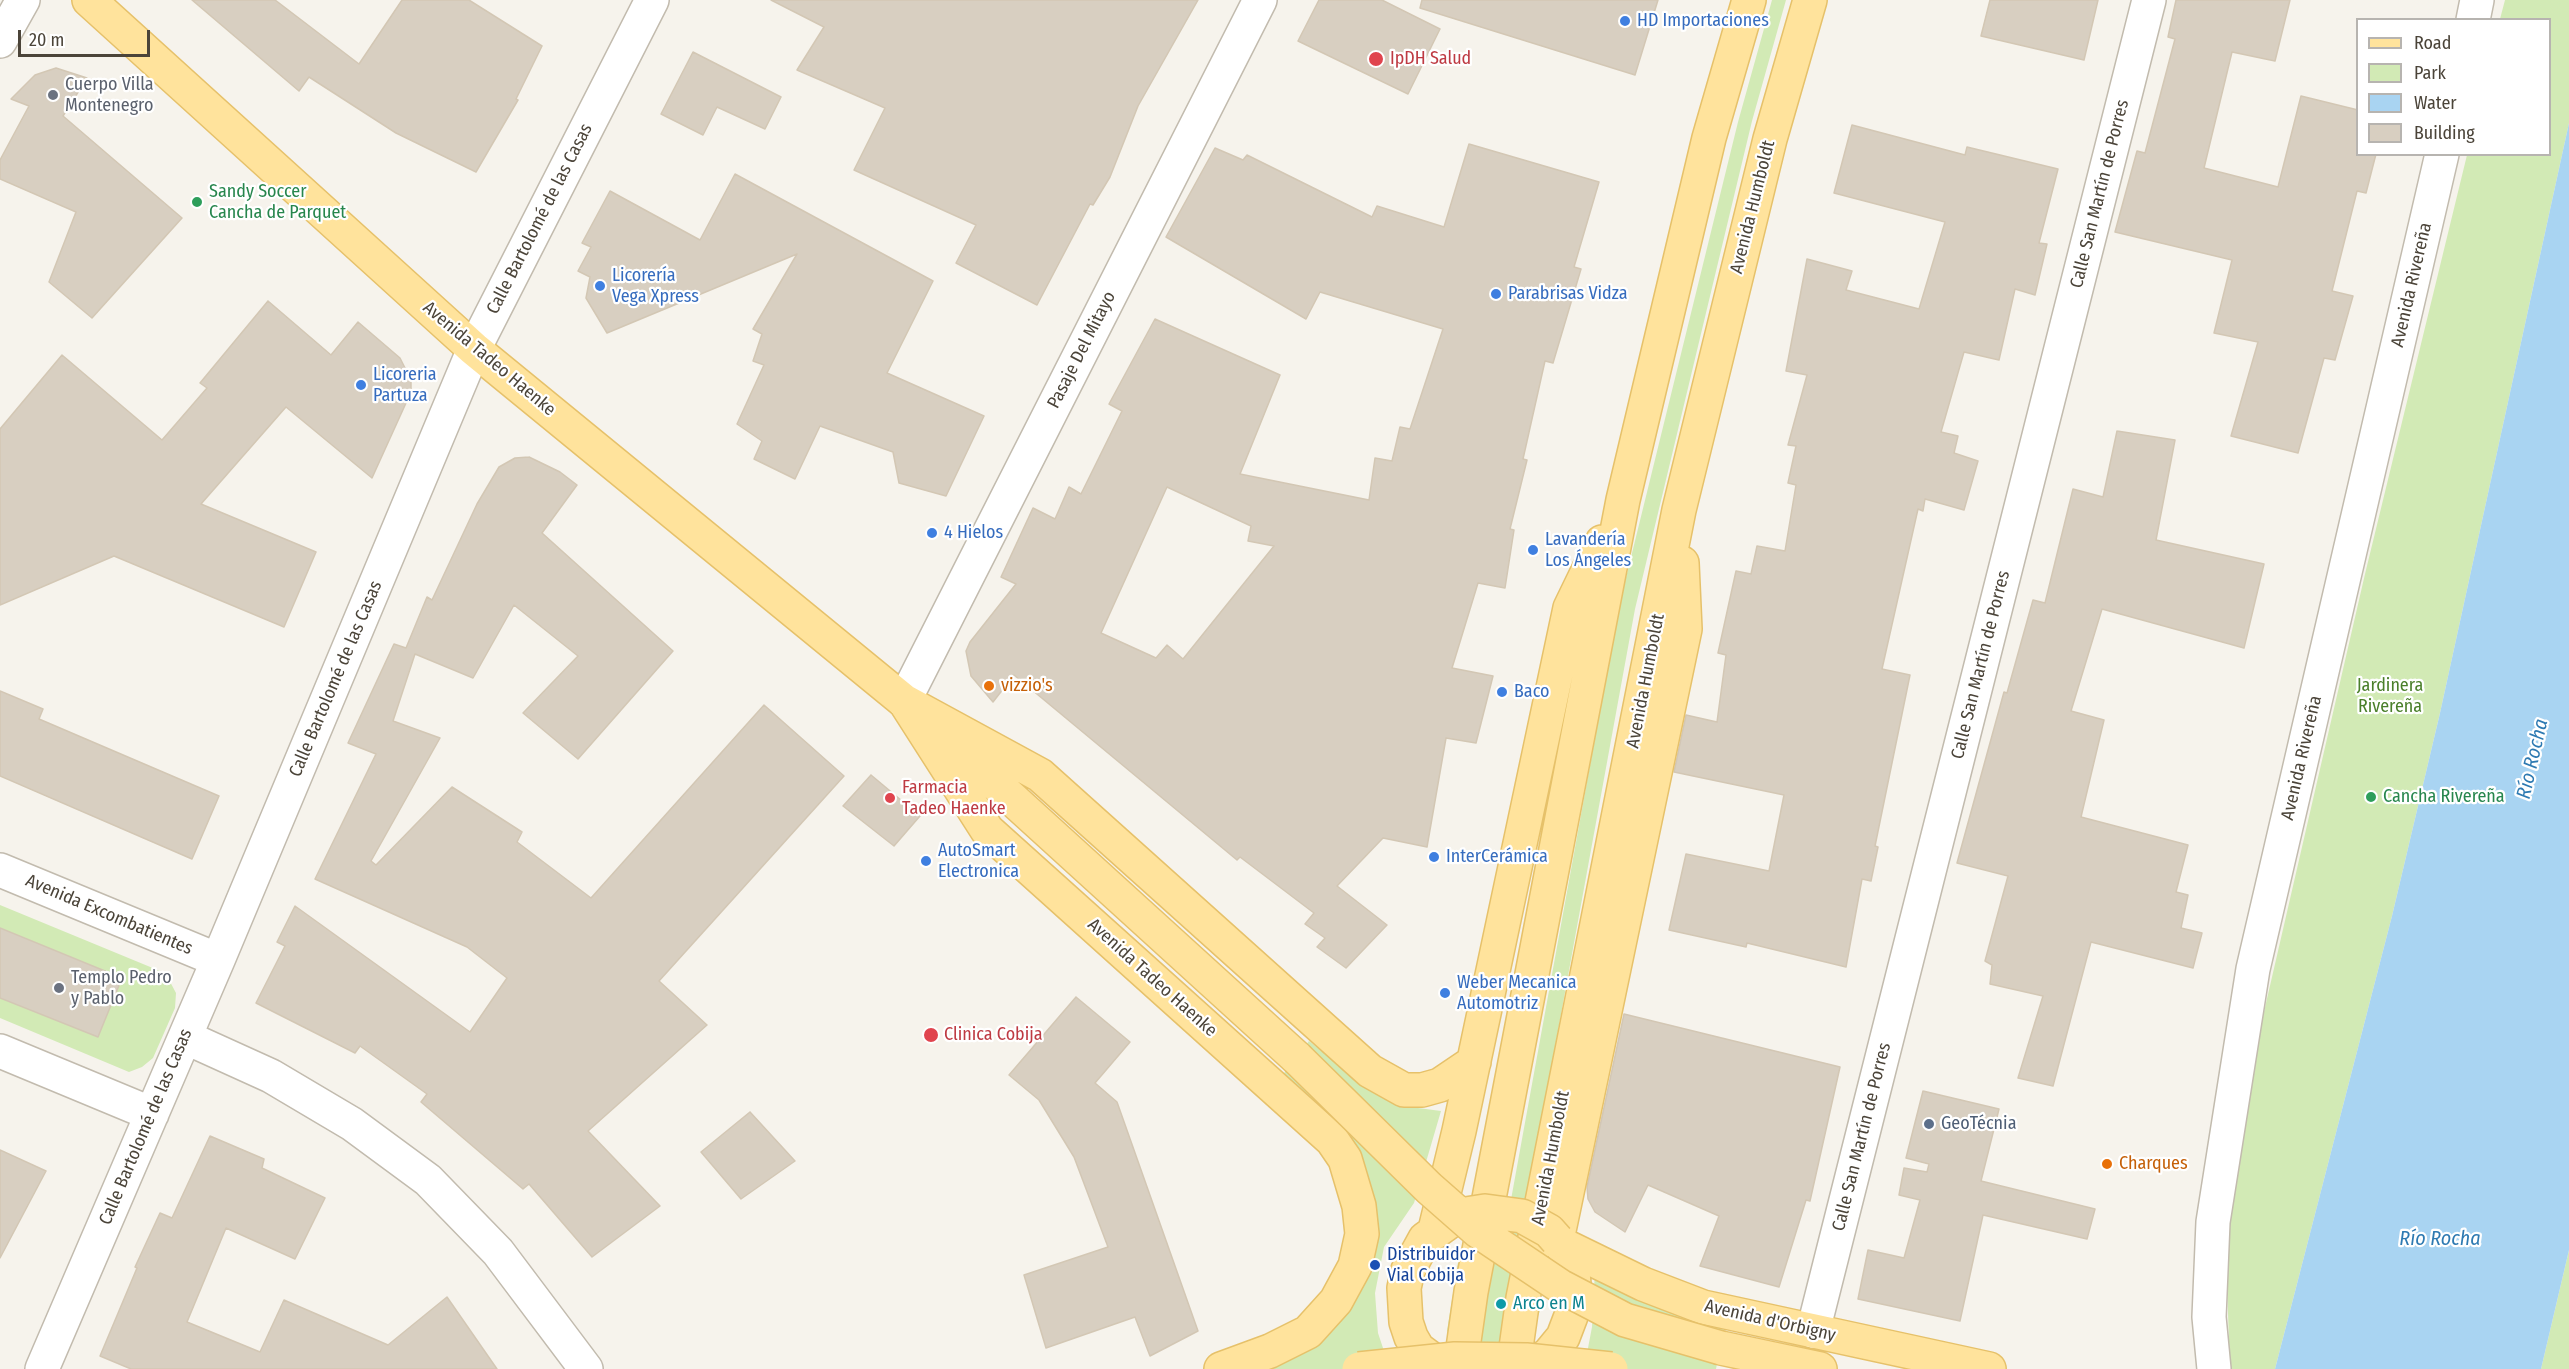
<!DOCTYPE html>
<html>
<head>
<meta charset="utf-8">
<style>
	body { margin:0 }
	#map { position:relative; width:2569px; height:1369px; overflow:hidden; background:#f6f3ec; font-family:"Fira Sans Condensed",sans-serif }
	canvas { display:block }
	.legend { position:absolute; left:2356px; top:18px; width:195px; height:138px; box-sizing:border-box; background:#fff; border:2px solid #b7b4b0; margin:0; padding:8px 10px; list-style:none; font-size:18px; color:#4b4439 }
	.legend li { display:flex; align-items:center; gap:12px; height:30px }
	.legend b { width:30px; border:2px solid #b7b4b0 }
	.scale { position:absolute; left:18px; top:30px; width:132px; height:27px; box-sizing:border-box; border:3px solid #4b4439; border-top:0; padding-left:8px; font-size:18px; line-height:21px; white-space:nowrap; color:#4b4439; -webkit-text-stroke:4px #fff; paint-order:stroke }
</style>
</head>
<body>
<div id="map">
<canvas width="2569" height="1369"></canvas>
<ul class="legend">
<li><b style="height:8px;background:#ffe39c"></b>Road</li>
<li><b style="height:16px;background:#d2eab5"></b>Park</li>
<li><b style="height:16px;background:#a9d4f2"></b>Water</li>
<li><b style="height:16px;background:#d8cfc1"></b>Building</li>
</ul>
<div class="scale">20 m</div>
</div>
<script>
const context = document.querySelector('canvas').getContext('2d');
context.lineJoin = 'round';
function paint(path, color) { context.fillStyle = color; context.fill(path, 'evenodd'); }
const toPath = rows => new Path2D(rows.map(r => 'M' + r).join(''));
function stroke(path, color, width, dash) { context.strokeStyle = color; context.lineWidth = width; context.lineCap = dash ? 'butt' : 'round'; context.setLineDash(dash || []); context.stroke(path); }
function drawText(font, color, halo, rows, align = 'center') {
  context.font = font + ' "Fira Sans Condensed",sans-serif'; context.lineWidth = 4.5; context.setLineDash([]); context.textBaseline = 'middle'; context.strokeStyle = halo; context.fillStyle = color; for (const [text, x, y, turn = 0] of rows) {
    context.save(); context.translate(x, y); context.rotate((+turn || 0) * Math.PI / 180); context.textAlign = isNaN(turn) ? turn : align; if (halo) context.strokeText(text, 0, 0); context.fillText(text, 0, 0); context.restore();
  }
}
paint(toPath([
	[1772,0,1786,0,1752,121,1635,609,1517,1255,1541,1291,1541,1308,1535,1324,1510,1348,1460,1344,1447,1331,1459,1256,1476,1249,1502,1249,1619,606,1738,122],
	[2505,0,2569,0,2569,123,2440,713,2392,916,2275,1369,2230,1369,2225,1229,2260,1029,2365,574,2467,155,2550,154,2550,20,2500,19],
	[0,905,160,971,168,978,176,993,175,1008,153,1058,142,1067,129,1072,0,1018],
	[1309,1041,1369,1089,1418,1108,1441,1111,1414,1203,1384,1247,1375,1293,1378,1333,1390,1369,1249,1369,1316,1338,1367,1199,1281,1077],
	[2569,1250,2569,1369,2541,1369],
	[1595,1271,1725,1323,1716,1369,1578,1369,1588,1348,1592,1327]
]), '#d2eab5');
paint(toPath([
	[2569,123,2569,1250,2541,1369,2275,1369,2392,916,2440,713]
]), '#a9d4f2');
const building = toPath([
	[192,0,275,0,359,64,402,0,469,0,542,46,516,99,518,100,476,172,396,133,309,77,299,91,192,0],
	[771,0,1198,0,1138,106,1110,177,1093,205,1090,204,1037,305,956,263,976,225,854,170,885,108,797,70,824,27,771,0],
	[1319,0,1382,0,1440,29,1408,94,1298,41,1319,0],
	[1422,0,1658,0,1635,75,1420,8,1422,0],
	[1990,0,2098,0,2084,60,1981,36,1990,0],
	[2176,0,2290,0,2275,61,2232,52,2204,168,2278,187,2301,96,2358,110,2358,154,2376,154,2366,193,2357,191,2332,291,2353,296,2335,360,2324,358,2298,453,2231,436,2258,342,2214,333,2232,260,2115,232,2137,151,2145,153,2175,39,2168,37,2176,0],
	[693,52,781,97,765,129,717,107,703,135,661,114,693,52],
	[56,68,87,78,63,116,182,218,92,318,49,282,76,212,0,179,0,160,29,106,11,99,35,75,56,68],
	[1852,125,1965,155,1967,147,2058,169,2039,243,2047,244,2035,295,2015,289,1999,360,1964,352,1941,432,1958,436,1954,453,1978,461,1964,510,1925,499,1923,511,1918,509,1882,669,1910,675,1875,846,1878,847,1871,881,1862,879,1846,967,1747,943,1746,947,1669,930,1686,854,1769,871,1784,795,1674,772,1686,715,1717,722,1726,655,1718,653,1736,571,1751,574,1757,546,1785,551,1796,485,1788,483,1796,446,1788,445,1807,375,1786,371,1807,259,1852,271,1846,290,1919,309,1945,222,1834,193,1852,125],
	[1469,144,1599,182,1574,267,1581,269,1553,363,1545,361,1523,459,1527,460,1510,529,1514,530,1505,588,1478,583,1452,668,1493,676,1476,743,1446,738,1427,847,1383,838,1337,886,1387,925,1346,968,1317,947,1325,938,1305,924,1314,913,1240,857,1237,860,1014,675,993,702,971,676,966,651,970,642,1016,584,1001,577,1033,508,1055,519,1069,487,1081,494,1122,411,1109,404,1155,319,1280,375,1240,474,1369,500,1375,458,1392,461,1400,427,1410,429,1443,329,1320,292,1306,319,1166,237,1215,148,1243,160,1247,155,1372,217,1377,206,1444,227,1469,144],
	[1167,487,1251,526,1248,541,1274,546,1183,659,1167,645,1156,658,1101,633,1167,487],
	[735,174,933,281,887,373,984,416,946,496,899,483,893,452,820,426,795,479,754,459,762,441,737,424,764,365,753,361,762,334,753,329,797,254,607,333,586,298,590,277,578,271,591,247,582,243,610,191,700,240,735,174],
	[268,301,331,355,358,322,400,358,411,380,411,392,372,478,286,407,201,504,316,552,284,627,114,556,0,605,0,429,62,355,162,440,207,388,200,383,268,301],
	[2117,431,2175,440,2156,540,2264,564,2244,648,2102,609,2071,711,2104,720,2081,817,2188,845,2176,892,2188,895,2181,928,2202,933,2193,968,2091,942,2053,1086,2018,1078,2043,996,1990,984,1992,965,1985,961,2008,876,1957,863,2004,692,2007,693,2033,600,2045,603,2073,489,2103,497,2117,431],
	[529,457,560,472,577,485,542,533,673,651,578,759,523,713,578,656,514,605,473,678,415,654,393,721,440,738,371,861,376,865,452,787,522,832,517,842,591,898,764,705,844,776,659,981,707,1025,588,1131,660,1206,592,1257,529,1184,523,1189,421,1102,427,1094,360,1046,355,1053,256,1003,285,946,277,942,295,906,470,1032,507,978,467,947,315,879,376,754,348,743,394,644,406,648,427,597,432,600,477,504,499,467,515,458,529,457],
	[0,691,43,709,39,719,219,796,192,859,0,776,0,691],
	[871,775,920,816,894,846,843,806,871,775],
	[0,928,122,978,98,1037,0,998,0,928],
	[1076,997,1130,1042,1095,1083,1117,1102,1198,1331,1150,1356,1135,1317,1046,1348,1024,1275,1108,1247,1074,1157,1039,1100,1009,1075,1076,997],
	[1624,1014,1840,1067,1810,1201,1806,1200,1779,1287,1700,1266,1719,1216,1648,1185,1625,1232,1595,1212,1588,1199,1587,1187,1624,1014],
	[1923,1091,1999,1109,1981,1181,2095,1209,2087,1239,1983,1215,1960,1321,1858,1299,1868,1250,1904,1258,1920,1200,1899,1195,1904,1168,1927,1172,1929,1164,1906,1158,1923,1091],
	[750,1112,795,1161,741,1199,701,1152,750,1112],
	[210,1136,264,1159,262,1168,325,1198,295,1259,226,1228,187,1322,260,1352,284,1300,388,1345,447,1297,497,1369,131,1369,100,1356,137,1268,135,1267,160,1213,172,1218,210,1136],
	[0,1150,46,1171,0,1258,0,1150]
]);
paint(building, '#d8cfc1');
stroke(building, '#d3c7b4', 1.5);
const minor = toPath([
	[2473,20,2477,0],
	[0,41,23,0],
	[904,701,1260,0],
	[0,870,218,960],
	[185,1037,271,1076,352,1124,428,1180,498,1252,586,1369],
	[0,1051,152,1114],
	[1813,1331,2149,0],
	[42,1369,218,960,474,349,652,0],
	[2214,1369,2209,1317,2213,1222,2253,969,2442,154]
]);
const major = toPath([
	[89,0,474,349,904,701,1040,775,1370,1071,1404,1090,1422,1090,1440,1085,1474,1062],
	[907,705,987,830,1332,1140,1345,1159,1359,1206,1362,1234,1355,1266,1336,1301,1308,1332,1270,1351,1221,1369],
	[943,736,1297,1058],
	[1435,1230,1459,1131,1570,608,1602,542],
	[1561,1244,1643,1284,1703,1307,1989,1369],
	[1721,1348,1820,1369],
	[1445,1369,1418,1349,1411,1337,1406,1322,1404,1288,1408,1270,1425,1239,1453,1219],
	[1460,1369,1471,1292,1623,500,1709,138,1749,0],
	[1513,1369,1523,1298,1679,510,1770,139,1810,0],
	[1529,1369,1549,1354,1563,1337,1571,1316,1575,1295,1573,1273,1566,1252,1557,1240,1685,629,1682,563]
]);
stroke(minor, '#c2bbae', 36);
stroke(major, '#e6c16a', 36);
stroke(minor, '#fff', 33);
stroke(major, '#ffe39c', 33);
const majorBridge = toPath([
	[1297,1058,1429,1188,1478,1231,1560,1286,1625,1320,1721,1348],
	[1466,1214,1485,1211,1522,1216,1549,1231,1557,1240],
	[1359,1369,1455,1359,1526,1360,1611,1369]
]);
stroke(majorBridge, '#e6c16a', 36, []);
stroke(majorBridge, '#ffe39c', 33);
for (const [x, y, r, color] of [
	[1625,21,6,"#3f7fe0"],
	[1376,59,8,"#e0444e"],
	[53,95,6,"#6b7280"],
	[197,202,6,"#2e9e5b"],
	[600,286,6,"#3f7fe0"],
	[1496,294,6,"#3f7fe0"],
	[361,385,6,"#3f7fe0"],
	[932,533,6,"#3f7fe0"],
	[1533,550,6,"#3f7fe0"],
	[989,686,6,"#e8710a"],
	[1502,692,6,"#3f7fe0"],
	[2371,797,6,"#2e9e5b"],
	[890,798,6,"#e0444e"],
	[1434,857,6,"#3f7fe0"],
	[926,861,6,"#3f7fe0"],
	[59,988,6,"#6b7280"],
	[1445,993,6,"#3f7fe0"],
	[931,1035,8,"#e0444e"],
	[1929,1124,6,"#5c6f8a"],
	[2107,1164,6,"#e8710a"],
	[1375,1265,6,"#1a4fb4"],
	[1501,1304,6,"#0f9aa8"]
]) { const dot = new Path2D(); dot.arc(x, y, r, 0, 2 * Math.PI); context.fillStyle = color; context.fill(dot); stroke(dot, '#fff', 2); }
drawText('18px', '#366cbe', '#fff', [
	["HD Importaciones",1637,21],
	["Licorería",612,276],
	["Vega Xpress",612,297],
	["Parabrisas Vidza",1508,294],
	["Licoreria",373,375],
	["Partuza",373,396],
	["4 Hielos",944,533],
	["Lavandería",1545,540],
	["Los Ángeles",1545,561],
	["Baco",1514,692],
	["AutoSmart",938,851],
	["Electronica",938,872],
	["InterCerámica",1446,857],
	["Weber Mecanica",1457,983],
	["Automotriz",1457,1004]
], 'left');
drawText('18px', '#be3a42', '#fff', [
	["IpDH Salud",1390,59],
	["Farmacia",902,788],
	["Tadeo Haenke",902,809],
	["Clinica Cobija",944,1035]
], 'left');
drawText('18px', '#5b616d', '#fff', [
	["Cuerpo Villa",65,85],
	["Montenegro",65,106],
	["Templo Pedro",71,978],
	["y Pablo",71,999]
], 'left');
drawText('18px', '#27864d', '#fff', [
	["Sandy Soccer",209,192],
	["Cancha de Parquet",209,213],
	["Cancha Rivereña",2383,797]
], 'left');
drawText('18px', '#4b4439', '#fff', [
	["Calle San Martín de Porres",2100,194,-76],
	["Avenida Humboldt",1753,207,-76],
	["Calle Bartolomé de las Casas",540,219,-63],
	["Avenida Rivereña",2412,285,-77],
	["Pasaje Del Mitayo",1082,350,-63],
	["Avenida Tadeo Haenke",489,359,40],
	["Calle San Martín de Porres",1981,665,-76],
	["Calle Bartolomé de las Casas",336,679,-67],
	["Avenida Humboldt",1646,681,-79],
	["Avenida Rivereña",2302,758,-77],
	["Avenida Excombatientes",109,915,23],
	["Avenida Tadeo Haenke",1152,978,42],
	["Calle Bartolomé de las Casas",146,1127,-67],
	["Calle San Martín de Porres",1862,1137,-76],
	["Avenida Humboldt",1551,1158,-79],
	["Avenida d'Orbigny",1770,1321,13]
]);
drawText('18px', '#c56008', '#fff', [
	["vizzio's",1001,686],
	["Charques",2119,1164]
], 'left');
drawText('18px', '#4a7f2a', '#fff', [
	["Jardinera",2390,686],
	["Rivereña",2390,707]
]);
drawText('18px', '#4e5e75', '#fff', [
	["GeoTécnia",1941,1124]
], 'left');
drawText('18px', '#164399', '#fff', [
	["Distribuidor",1387,1255],
	["Vial Cobija",1387,1276]
], 'left');
drawText('18px', '#0d838f', '#fff', [
	["Arco en M",1513,1304]
], 'left');
drawText('italic 20px', '#2e7ab2', '#fff', [
	["Río Rocha",2533,759,-77],
	["Río Rocha",2440,1239]
]);
</script>
</body>
</html>
